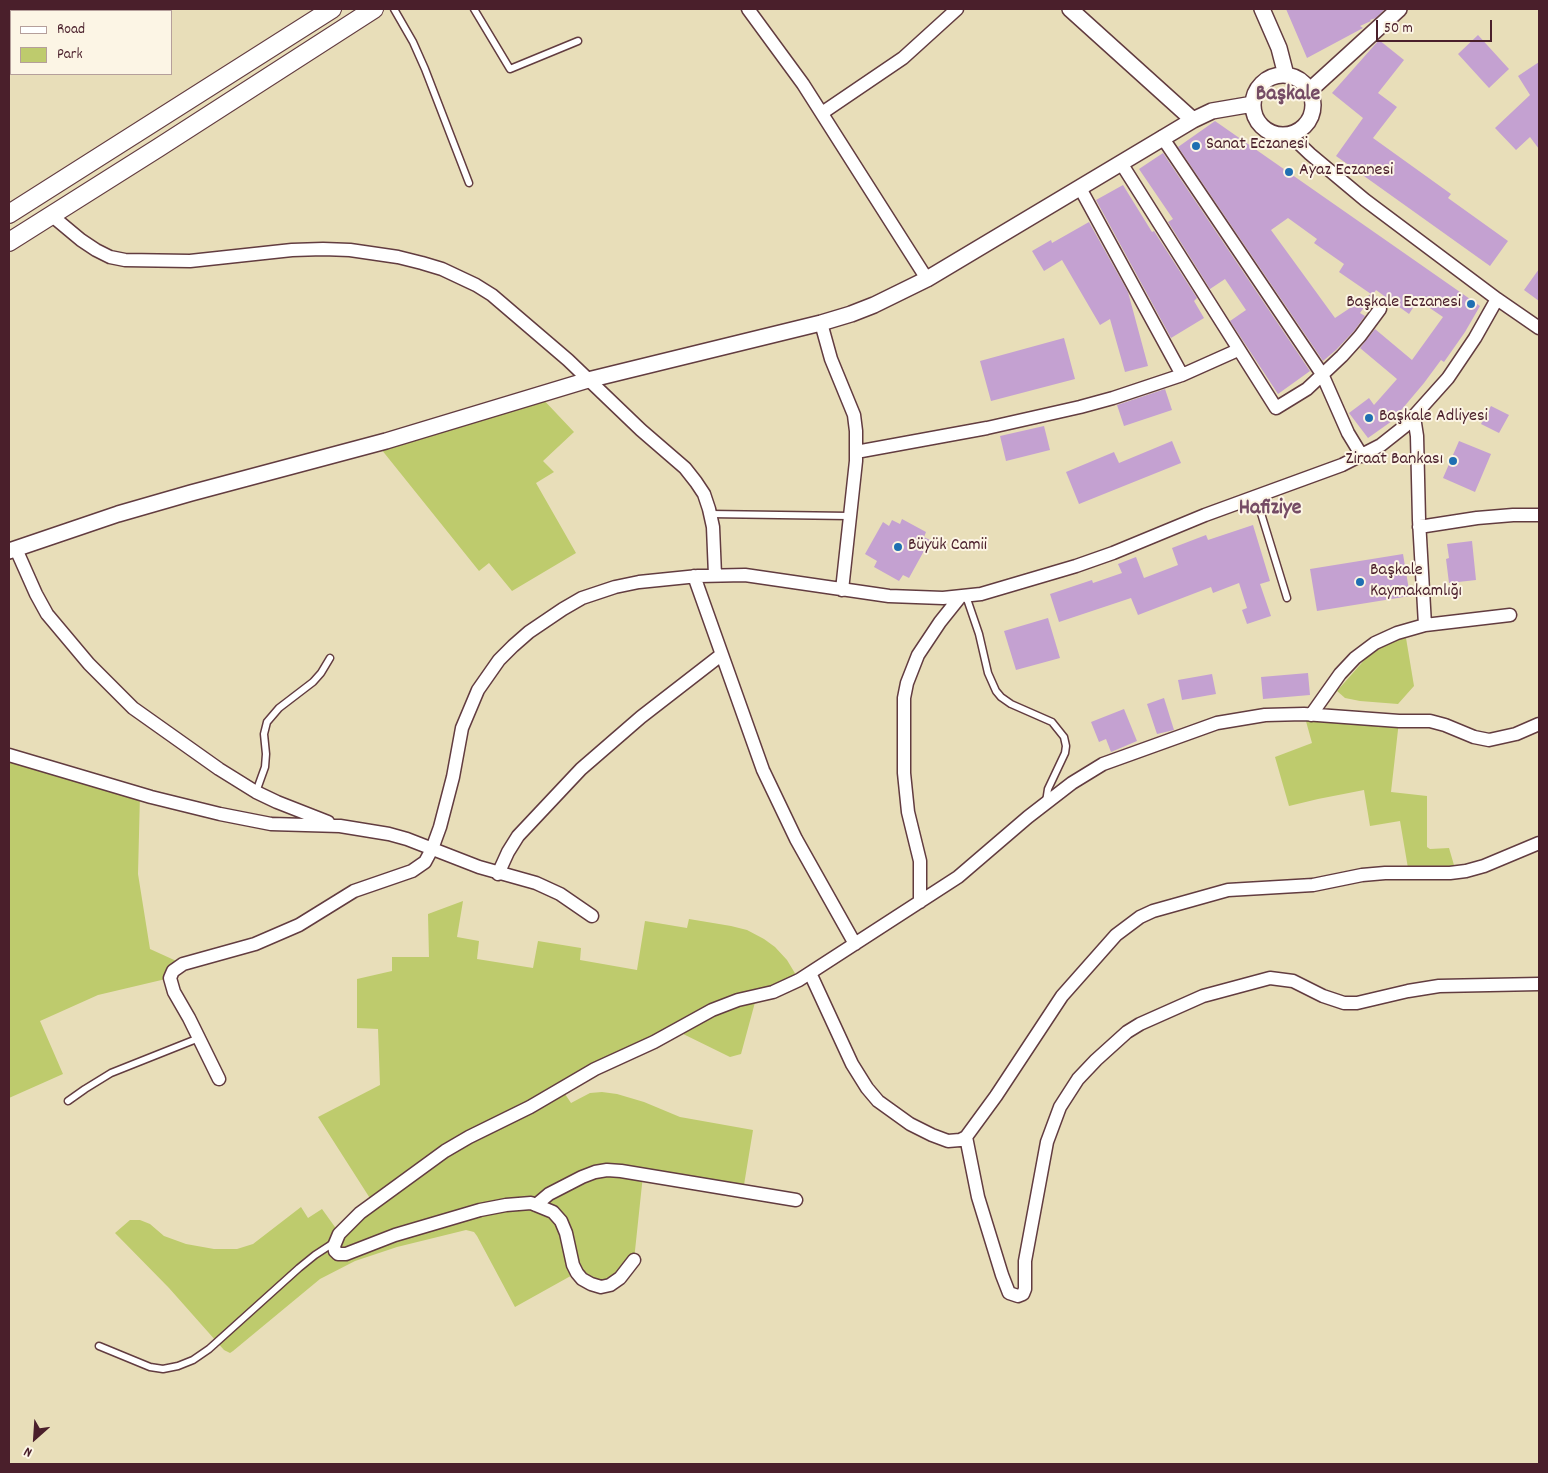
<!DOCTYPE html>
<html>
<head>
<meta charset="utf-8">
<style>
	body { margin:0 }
	#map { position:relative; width:1548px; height:1473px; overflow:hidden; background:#e8deb9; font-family:Dekko,sans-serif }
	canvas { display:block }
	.frame { position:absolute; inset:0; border:10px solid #4a1f2b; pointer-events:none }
	.legend { position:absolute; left:10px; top:10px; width:162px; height:65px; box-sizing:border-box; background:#fcf5e5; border:1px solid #b59f9b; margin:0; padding:6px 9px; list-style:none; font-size:15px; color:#4a1f2b }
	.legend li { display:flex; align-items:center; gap:10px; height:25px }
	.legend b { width:25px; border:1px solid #b59f9b }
	.north { position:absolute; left:10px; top:1413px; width:50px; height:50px; -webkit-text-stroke:4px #fcf5e5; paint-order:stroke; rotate:206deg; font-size:14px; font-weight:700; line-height:20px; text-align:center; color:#4a1f2b }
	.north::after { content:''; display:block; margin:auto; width:18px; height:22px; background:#4a1f2b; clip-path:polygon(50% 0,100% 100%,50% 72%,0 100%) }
	.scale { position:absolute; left:1376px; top:20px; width:116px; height:22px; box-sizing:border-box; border:2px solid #4a1f2b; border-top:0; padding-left:6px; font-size:15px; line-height:18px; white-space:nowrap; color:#4a1f2b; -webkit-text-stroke:4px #fcf5e5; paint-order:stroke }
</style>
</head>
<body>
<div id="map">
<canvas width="1548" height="1473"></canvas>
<div class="frame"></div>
<ul class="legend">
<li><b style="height:6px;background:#fff"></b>Road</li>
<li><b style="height:14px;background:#becb6d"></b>Park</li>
</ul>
<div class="north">N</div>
<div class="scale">50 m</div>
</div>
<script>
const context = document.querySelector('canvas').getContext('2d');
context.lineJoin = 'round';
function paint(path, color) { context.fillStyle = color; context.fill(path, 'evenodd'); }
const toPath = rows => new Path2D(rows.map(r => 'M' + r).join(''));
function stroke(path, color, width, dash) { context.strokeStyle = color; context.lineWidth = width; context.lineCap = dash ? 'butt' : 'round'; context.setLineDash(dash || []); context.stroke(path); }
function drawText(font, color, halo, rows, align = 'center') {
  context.font = font + ' Dekko,sans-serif'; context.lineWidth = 4; context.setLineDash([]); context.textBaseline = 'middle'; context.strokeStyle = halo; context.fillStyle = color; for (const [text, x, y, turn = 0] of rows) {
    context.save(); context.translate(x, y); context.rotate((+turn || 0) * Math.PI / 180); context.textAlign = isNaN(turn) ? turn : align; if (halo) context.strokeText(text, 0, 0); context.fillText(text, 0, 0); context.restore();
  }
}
paint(toPath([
	[539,395,574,432,543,461,554,472,536,483,576,553,512,591,489,563,479,571,377,444],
	[1406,638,1414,686,1398,704,1360,701,1345,698,1337,691,1367,657,1389,642],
	[1304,714,1399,721,1391,792,1427,796,1427,847,1430,849,1449,848,1456,872,1409,874,1400,821,1370,826,1364,790,1318,799,1289,806,1275,757,1312,743],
	[9,755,140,794,138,874,150,949,183,964,170,978,98,995,40,1021,63,1074,9,1098],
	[463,901,457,937,479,941,477,959,533,968,538,941,581,948,580,960,637,970,645,921,687,928,689,919,731,926,747,930,764,939,775,947,787,960,799,980,757,995,741,1054,730,1057,675,1030,561,1088,571,1103,590,1093,602,1092,617,1094,644,1102,680,1117,753,1130,743,1191,643,1175,634,1260,610,1285,576,1273,515,1307,477,1236,474,1232,466,1230,397,1247,355,1261,320,1279,233,1351,230,1353,224,1350,169,1288,115,1233,130,1220,140,1220,150,1224,164,1236,186,1244,214,1249,237,1249,253,1244,301,1207,308,1218,322,1209,340,1234,373,1203,318,1117,380,1085,378,1029,357,1028,357,979,392,971,392,957,429,957,428,914]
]), '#becb6d');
paint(toPath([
	[1286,9,1385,9,1376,18,1370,20,1371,21,1360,26,1363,28,1307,58],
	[1478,35,1509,69,1489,88,1458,54],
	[1379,40,1404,60,1378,93,1397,107,1373,138,1451,194,1448,198,1508,241,1490,266,1336,156,1363,118,1332,93],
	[1539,62,1539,149,1530,137,1516,150,1495,128,1530,95,1518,76],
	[1215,121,1480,306,1465,332,1444,362,1441,360,1424,383,1392,421,1368,438,1349,413,1369,398,1374,405,1397,379,1360,348,1375,329,1412,360,1443,317,1418,300,1409,314,1376,290,1360,313,1365,316,1354,331,1336,350,1323,361,1178,147],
	[1288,218,1317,239,1314,243,1344,264,1339,272,1371,294,1335,318,1271,230],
	[1163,153,1310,371,1278,394,1230,321,1246,310,1225,279,1210,289,1168,222,1173,219,1139,169],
	[1123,185,1152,232,1154,231,1197,298,1194,301,1204,318,1171,338,1096,200],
	[1089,222,1128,292,1148,366,1125,372,1110,319,1100,325,1062,260,1044,271,1032,251,1051,240,1052,243],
	[1539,269,1539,301,1524,290],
	[1064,338,1075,379,991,401,980,361],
	[1165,389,1172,410,1124,426,1117,405],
	[1491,406,1509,415,1499,433,1481,424],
	[1044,426,1050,450,1006,461,1000,436],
	[1172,441,1181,463,1079,504,1066,472,1114,452,1119,463],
	[1459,441,1491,454,1475,492,1443,478],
	[902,519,926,532,924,537,930,540,909,578,903,575,899,581,874,567,877,561,865,554,883,522,889,526,892,520,900,524],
	[1253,525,1270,581,1260,584,1271,616,1247,624,1242,610,1247,608,1239,583,1213,593,1211,587,1138,615,1131,598,1059,622,1050,594,1092,580,1093,583,1122,573,1118,564,1136,557,1144,578,1178,565,1172,548,1206,535,1208,540],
	[1472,541,1476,580,1449,583,1446,559,1449,558,1447,544],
	[1403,554,1410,596,1317,611,1310,569],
	[1048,618,1060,658,1016,670,1004,631],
	[1308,673,1310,695,1263,699,1261,677],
	[1212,674,1216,694,1182,700,1178,680],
	[1164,698,1174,730,1157,734,1147,704],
	[1124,709,1137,741,1111,752,1106,739,1099,742,1091,722]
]), '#c4a1d1');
const service = toPath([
	[394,9,413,42,425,69,469,183],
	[474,9,510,69,578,41],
	[1256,497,1287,598],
	[710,514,849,516],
	[966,596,979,634,988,673,996,691,1001,697,1011,704,1052,722,1064,737,1066,746,1065,753,1048,789,1046,802],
	[256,792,265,767,266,754,264,734,267,722,279,708,313,682,321,673,330,658],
	[68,1101,85,1089,111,1073,199,1038],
	[99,1346,150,1367,163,1369,178,1366,193,1360,209,1349,299,1268,315,1255,335,1242]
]);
const minor = toPath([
	[748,9,803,84,927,279],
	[822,113,903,58,957,9],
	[1289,134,1310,154,1365,200,1497,299,1539,328],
	[1162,137,1322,374,1348,433,1362,456],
	[1121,163,1276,408,1307,389,1342,356,1360,336,1380,309],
	[1080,188,1182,375],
	[51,215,81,240,96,250,110,257,125,260,190,261,292,250,323,249,350,250,398,257,422,263,442,269,476,285,492,295,568,360,641,430,685,468,696,482,704,494,709,509,713,527,715,575],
	[821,323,831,359,854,415,856,431,856,461,842,590],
	[1414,417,1417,436,1419,520,1425,625],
	[856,452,987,428,1080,407,1113,398,1182,375,1238,350],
	[1419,527,1477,518,1513,515,1539,515],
	[16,549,36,594,47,614,89,664,133,708,219,769,256,792,277,802,328,822],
	[694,576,763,770,796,839,855,944],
	[1311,715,1340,674,1355,658,1375,643,1397,633,1425,625,1510,615],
	[9,755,151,797,220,814,271,824,340,826,389,834,407,839,479,867,536,883,560,894,592,916],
	[498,874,508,852,518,836,581,769,641,717,721,655],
	[920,902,920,861,908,812,904,773,904,698,907,683,918,655,940,622,960,597],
	[810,973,852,1064,867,1088,878,1101,910,1124,932,1135,948,1141,960,1140,966,1137,996,1096,1062,996,1116,935,1140,917,1153,911,1228,890,1313,885,1362,875,1385,873,1450,873,1466,871,1484,866,1539,843],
	[219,1079,189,1018,174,992,170,978,173,971,183,964,255,944,299,925,354,891,412,871,425,862,432,849,440,827,453,777,462,728,478,690,499,660,513,646,529,632,563,609,582,598,615,587,639,582,698,576,745,575,889,596,943,598,981,594,1076,566,1113,553,1205,515,1342,465,1381,445,1405,426,1448,378,1475,338,1497,299],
	[966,1137,978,1197,1002,1275,1009,1293,1018,1296,1023,1294,1025,1289,1025,1261,1047,1142,1060,1107,1078,1079,1096,1060,1127,1032,1140,1024,1203,996,1270,978,1293,981,1323,996,1344,1003,1357,1003,1408,991,1439,986,1539,984],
	[536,1205,549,1194,582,1177,595,1172,607,1170,621,1171,796,1200],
	[634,1260,620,1278,610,1285,601,1287,591,1284,582,1279,577,1273,573,1265,566,1233,561,1221,553,1212,531,1203,506,1205,480,1210,395,1235,346,1254,338,1254,335,1251,334,1246,339,1234,360,1213,445,1151,469,1137,530,1107,595,1069,654,1042,712,1010,738,1000,773,992,799,980,958,877,1028,817,1072,783,1103,764,1217,723,1265,715,1304,714,1399,721,1430,721,1445,725,1474,737,1489,740,1516,734,1539,724]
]);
const tertiary = toPath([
	[1070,9,1193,120],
	[1262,9,1279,48,1286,75],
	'1253 105a30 30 0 1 1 60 0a30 30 0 1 1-60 0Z',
	[1309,91,1399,9],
	[9,551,118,514,191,493,386,441,588,380,821,323,851,314,874,305,927,279,1193,120,1212,111,1253,104]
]);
const secondary = toPath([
	[9,214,332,9],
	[9,242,158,148,374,9]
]);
stroke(service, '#623c40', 9);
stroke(minor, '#623c40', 15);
stroke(tertiary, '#623c40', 18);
stroke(secondary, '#623c40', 20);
stroke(service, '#fff', 6);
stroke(minor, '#fff', 12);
stroke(tertiary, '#fff', 15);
stroke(secondary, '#fff', 18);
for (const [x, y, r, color] of [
	[1196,146,5,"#1f6fb2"],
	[1289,172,5,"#1f6fb2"],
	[1471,304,5,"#1f6fb2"],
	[1369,418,5,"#1f6fb2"],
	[1453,461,5,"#1f6fb2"],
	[898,547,5,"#1f6fb2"],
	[1360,582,5,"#1f6fb2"]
]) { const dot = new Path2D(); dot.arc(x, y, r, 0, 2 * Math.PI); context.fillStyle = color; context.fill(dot); stroke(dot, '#fcf5e5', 2); }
drawText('18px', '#4a1f2b', '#fcf5e5', [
	["Sanat Eczanesi",1206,146],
	["Ayaz Eczanesi",1299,172],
	["Başkale Eczanesi",1461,304,"right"],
	["Başkale Adliyesi",1379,418],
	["Ziraat Bankası",1443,461,"right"],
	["Büyük Camii",908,547],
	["Başkale",1370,572],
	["Kaymakamlığı",1370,593]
], 'left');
drawText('bold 22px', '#754c65', '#fcf5e5', [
	["Başkale",1288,96],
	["Hafiziye",1270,510]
]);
</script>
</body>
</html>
